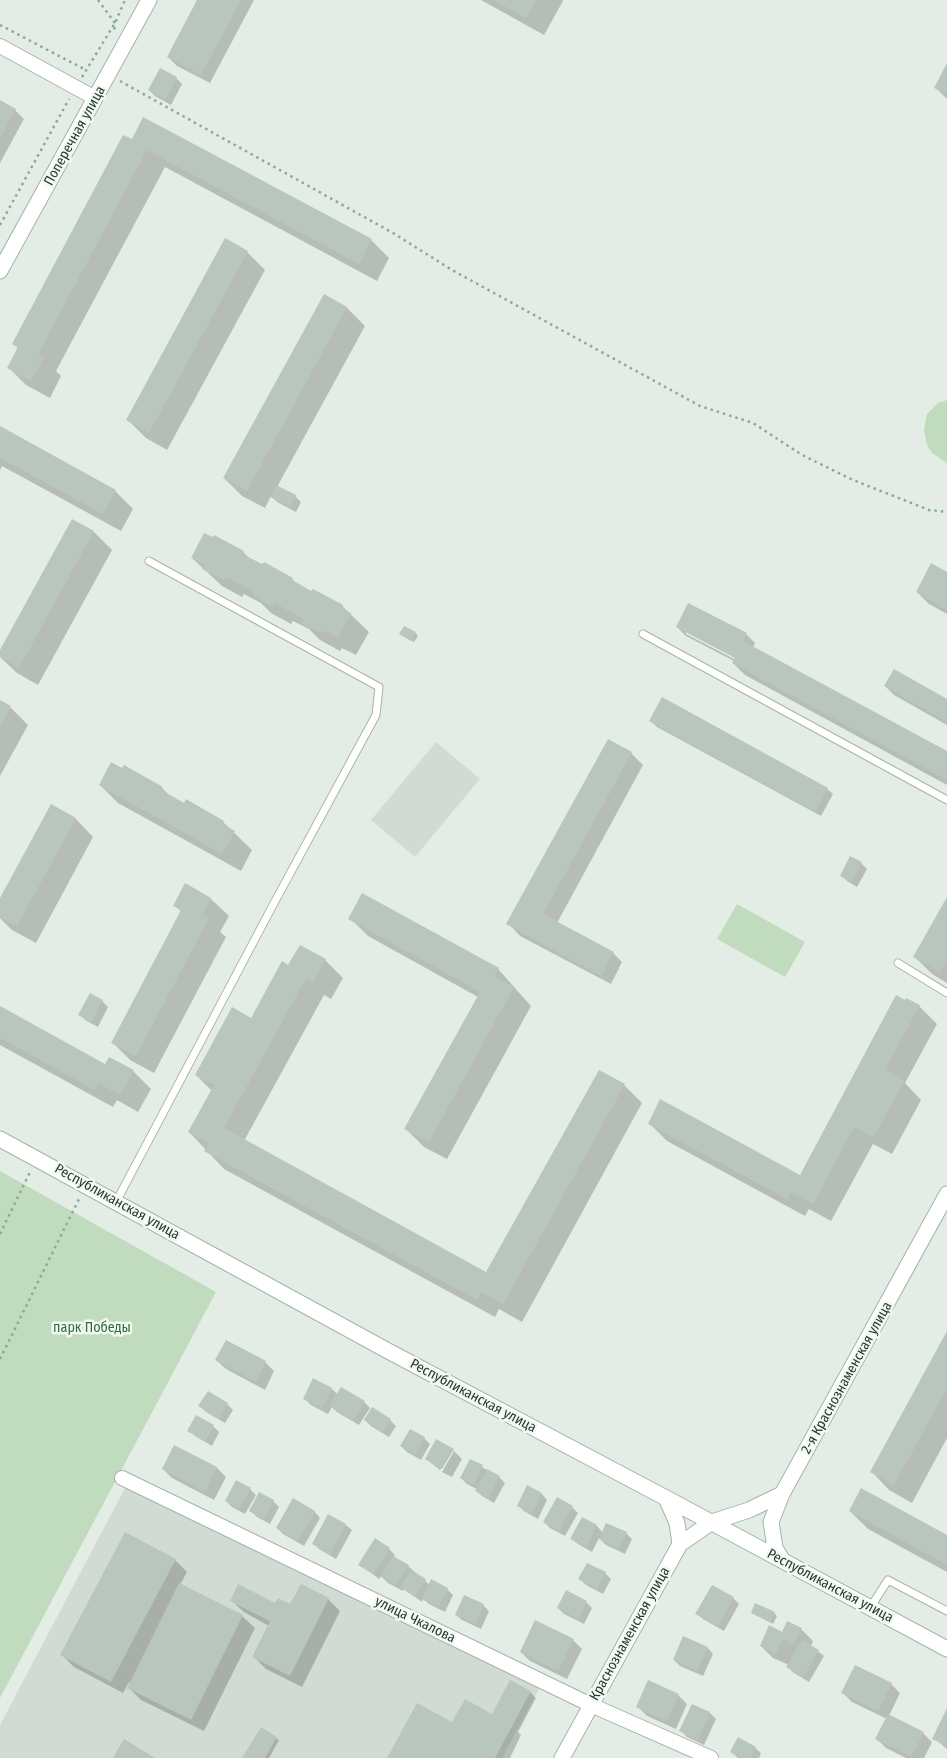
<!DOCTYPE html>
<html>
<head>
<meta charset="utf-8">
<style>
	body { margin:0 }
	canvas { display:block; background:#e3ece5 }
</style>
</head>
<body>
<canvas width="947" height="1758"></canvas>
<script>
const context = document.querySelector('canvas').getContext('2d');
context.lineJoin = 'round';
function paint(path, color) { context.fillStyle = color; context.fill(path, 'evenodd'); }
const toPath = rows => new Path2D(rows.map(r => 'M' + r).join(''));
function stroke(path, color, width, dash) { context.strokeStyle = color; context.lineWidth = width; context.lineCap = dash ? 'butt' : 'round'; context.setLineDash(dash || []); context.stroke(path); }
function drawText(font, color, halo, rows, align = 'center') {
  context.font = font + ' "Fira Sans Condensed",sans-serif'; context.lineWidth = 5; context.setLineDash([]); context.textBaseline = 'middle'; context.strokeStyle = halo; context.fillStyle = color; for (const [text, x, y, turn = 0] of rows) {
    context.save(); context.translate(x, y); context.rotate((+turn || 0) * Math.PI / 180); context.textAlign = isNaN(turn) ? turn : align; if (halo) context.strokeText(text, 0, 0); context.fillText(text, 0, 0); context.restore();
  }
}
paint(toPath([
	[436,742,480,779,415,857,371,820],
	[125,1488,540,1687,502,1758,0,1758,0,1725]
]), '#d1dbd3');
paint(toPath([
	[947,400,947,463,932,453,927,445,924,430,927,414,938,403],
	[737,904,805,942,785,977,717,939],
	[0,1171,216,1292,0,1698]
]), '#c0dbbe');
paint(toPath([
	[199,0,254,0,210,83,177,66,168,57],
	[481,0,562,0,563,1,544,35],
	[947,66,947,99,936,88],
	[176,78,182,84,171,105,155,96,149,90],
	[0,102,15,110,24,119,0,163],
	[124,136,371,240,389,258,377,281,165,167,56,371,61,376,50,398,26,385,8,367,18,348,13,344],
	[247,252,265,270,167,450,146,438,128,420],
	[324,295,347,308,365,326,277,487,295,496,301,502,296,512,277,502,271,496,265,508,242,496,224,478],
	[0,428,115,491,133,509,121,531,2,466,0,470],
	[73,521,94,532,112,550,38,685,17,673,0,657,0,653],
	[243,552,251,560,292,579,300,587,342,606,369,632,356,655,342,648,340,651,320,640,309,629,293,621,291,624,271,613,261,603,244,594,242,597,222,586,192,558],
	[947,573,947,614,929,604,917,592],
	[677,627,746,634,755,643,753,648,947,753,947,785,745,675,733,663,734,661,686,636],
	[686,631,741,659,740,662,686,634],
	[415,633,418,636,414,642,403,636],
	[885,686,947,700,947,725,894,695],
	[0,702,10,707,28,725,0,776],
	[651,721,827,789,833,794,821,816,657,727],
	[631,753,643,765,557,923,613,953,622,962,611,984,520,936,508,923],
	[100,785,162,788,172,798,223,822,252,850,241,871,118,803],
	[52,806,76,819,93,837,36,943,12,930,0,918,0,901],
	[851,858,861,863,867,869,857,887,847,881,841,875],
	[211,899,229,916,220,932,226,937,154,1073,130,1060,112,1042,182,912,175,906],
	[947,900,947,983,932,974,914,956],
	[350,918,498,969,531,1006,447,1159,424,1147,406,1129,478,997,368,936],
	[325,960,343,978,331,999,324,995,244,1141,487,1274,624,1085,642,1103,522,1322,499,1309,495,1317,224,1169,189,1132,212,1091,196,1075,252,1019,289,967],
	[90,995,102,1001,108,1007,98,1027,85,1020,80,1014],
	[919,1006,937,1024,905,1083,921,1100,892,1154,873,1144,831,1221,809,1209,805,1216,667,1141,649,1123,801,1176],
	[0,1007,106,1065,133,1071,151,1089,138,1112,117,1100,113,1107,0,1045],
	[947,1333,947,1438,912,1503,889,1490,872,1472],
	[216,1360,265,1362,274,1371,265,1390,226,1369],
	[332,1389,338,1395,364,1402,370,1408,359,1425,337,1412,332,1407,328,1414,311,1405,305,1399],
	[227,1404,233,1410,225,1423,206,1412,200,1406],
	[365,1420,390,1420,396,1426,389,1437,371,1426],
	[213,1426,219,1432,212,1446,195,1436,189,1430],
	[424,1438,430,1444,421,1460,407,1452,401,1446],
	[175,1447,217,1468,226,1477,214,1500,172,1478,163,1469],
	[453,1450,462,1459,452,1477,442,1472,454,1451,451,1451,440,1470,426,1459],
	[470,1460,499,1477,505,1483,494,1503,482,1496,476,1490,477,1489,467,1484,461,1478],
	[528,1487,542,1494,547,1500,538,1519,524,1511,518,1505],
	[250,1489,256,1495,245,1514,232,1507,226,1501],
	[294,1500,315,1512,320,1518,304,1546,283,1534,277,1528],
	[273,1501,279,1507,270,1524,257,1517,251,1511],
	[572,1507,578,1513,565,1536,550,1528,544,1522],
	[850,1511,947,1536,947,1572,868,1529],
	[582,1519,597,1526,603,1533,626,1533,632,1539,625,1554,606,1545,599,1538,592,1552,578,1544,572,1539],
	[346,1525,352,1530,336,1559,319,1549,314,1543],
	[389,1549,395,1555,393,1557,408,1566,430,1585,447,1589,453,1595,445,1612,429,1604,423,1599,422,1602,404,1589,403,1591,388,1583,381,1576,379,1579,359,1564],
	[175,1560,187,1572,180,1585,242,1616,255,1628,204,1731,141,1700,129,1688,131,1683,129,1682,123,1693,74,1667,62,1655],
	[605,1573,611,1579,603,1594,586,1585,580,1579],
	[712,1586,733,1598,739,1604,724,1631,703,1619,697,1614],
	[328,1599,340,1611,302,1687,266,1669,254,1657,269,1626,244,1612,231,1600,291,1606],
	[586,1602,592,1608,584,1624,564,1614,558,1608],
	[483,1605,489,1611,481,1629,462,1620,456,1615],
	[752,1613,774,1613,777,1616,773,1624],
	[801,1629,813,1641,811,1646,824,1656,809,1682,794,1673,788,1667,789,1665,773,1658,761,1646,783,1633],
	[684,1638,708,1648,713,1654,703,1676,680,1666,674,1660],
	[573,1640,582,1649,567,1679,530,1661,521,1652],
	[511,1682,530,1692,536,1698,518,1732,521,1735,510,1758,389,1758,497,1718],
	[891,1684,900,1693,889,1716,923,1733,932,1742,924,1758,906,1758,886,1748,877,1739,887,1719,852,1702,843,1693],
	[678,1695,687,1704,676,1729,647,1716,638,1707],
	[693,1705,710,1713,716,1719,704,1745,687,1737,681,1731],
	[947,1711,947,1749,934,1738],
	[261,1729,279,1740,269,1758,244,1758],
	[755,1748,761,1753,759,1758,738,1758,732,1752]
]), '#0003');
paint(toPath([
	[197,0,241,0,201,75,167,57],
	[494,0,536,0,526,18],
	[947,63,947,94,934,88],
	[160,68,177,77,165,100,148,90],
	[0,100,16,109,0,138],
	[143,117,372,239,359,264,147,150,38,354,44,357,31,381,7,368,18,347,12,344,123,135,132,139],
	[225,238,248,251,149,433,126,420],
	[324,294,347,307,247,491,223,478],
	[0,426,116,490,103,514,0,458],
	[276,485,296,495,290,507,270,497],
	[72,519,94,531,19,668,0,657,0,650],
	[204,533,213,537,214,535,244,551,242,554,262,564,264,562,293,578,292,580,311,591,313,589,343,605,342,608,351,613,338,638,324,630,322,634,300,623,303,619,275,603,273,607,252,595,254,592,226,577,224,580,202,569,204,565,191,558],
	[931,563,947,572,947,610,916,592],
	[688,603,747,633,743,641,947,751,947,780,732,663,735,658,676,627],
	[404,626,416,632,411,641,399,634],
	[894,669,947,699,947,722,884,686],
	[662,697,828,788,815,812,649,721],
	[0,700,11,706,0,726],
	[608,739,632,752,543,914,614,952,601,976,506,924],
	[111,762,122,768,124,765,163,787,161,790,184,803,186,799,224,821,222,824,235,831,222,854,99,785],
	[51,804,76,818,17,926,0,917,0,898],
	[850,856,862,862,851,882,840,876],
	[185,883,211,898,202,915,209,918,136,1056,111,1043,181,910,173,906],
	[362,893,499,968,494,976,514,987,429,1142,404,1129,480,992,348,919],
	[947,897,947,959,940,972,913,957],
	[300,945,326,959,313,982,306,978,224,1128,486,1272,599,1070,625,1084,503,1304,481,1292,477,1300,204,1151,209,1144,188,1132,214,1085,195,1075,232,1007,251,1018,282,961,288,965],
	[90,993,103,1000,91,1022,78,1015],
	[896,995,905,1000,906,998,920,1005,885,1070,904,1081,874,1137,854,1127,813,1204,791,1192,787,1199,648,1124,660,1099,800,1175],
	[0,1006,105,1064,109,1057,134,1070,120,1095,99,1083,95,1090,0,1038],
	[947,1331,947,1388,894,1485,870,1472],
	[226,1340,266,1361,256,1382,215,1360],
	[313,1378,332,1388,322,1409,303,1399],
	[341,1387,365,1401,353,1420,329,1406],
	[208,1391,228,1403,219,1419,198,1406],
	[372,1407,391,1419,383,1432,364,1420],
	[196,1415,214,1425,206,1441,187,1431],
	[410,1429,425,1437,415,1455,400,1446],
	[436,1439,454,1449,442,1469,425,1459],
	[174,1445,217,1467,205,1492,162,1469],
	[470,1459,483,1465,474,1485,460,1478],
	[487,1469,500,1476,488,1498,475,1491],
	[236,1480,251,1488,239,1509,225,1501],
	[527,1485,542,1493,532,1514,517,1506],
	[861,1488,947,1535,947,1565,849,1511],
	[259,1492,274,1500,264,1519,249,1511],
	[557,1497,573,1506,559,1531,543,1522],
	[293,1498,315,1511,298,1541,276,1528],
	[328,1514,346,1524,330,1554,312,1544],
	[582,1517,597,1525,586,1547,570,1539],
	[606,1523,627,1532,619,1549,599,1539],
	[125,1532,176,1559,111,1682,60,1655],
	[375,1538,390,1548,373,1574,358,1565],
	[393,1556,409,1565,396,1586,381,1577],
	[587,1563,606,1572,597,1589,578,1579],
	[411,1570,426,1579,415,1597,400,1587],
	[431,1579,448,1588,438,1607,422,1599],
	[179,1583,243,1615,191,1720,127,1688],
	[238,1584,275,1603,278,1598,290,1604,301,1584,329,1598,290,1676,252,1657,270,1621,230,1601],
	[712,1585,734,1597,718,1626,695,1614],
	[566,1590,587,1601,578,1619,557,1608],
	[464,1595,484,1604,475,1624,455,1615],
	[755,1603,775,1612,770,1622,751,1613],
	[535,1620,574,1639,558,1671,520,1652],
	[787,1621,802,1628,793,1645,783,1639,776,1654,760,1646,769,1625,782,1632],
	[683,1636,708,1647,697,1671,673,1660],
	[802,1640,819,1650,803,1677,786,1667],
	[855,1665,892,1683,878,1711,841,1693],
	[510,1680,531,1691,495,1758,387,1758,417,1703,452,1722,465,1699,492,1714],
	[648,1680,679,1694,667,1721,636,1707],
	[692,1704,710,1712,698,1740,679,1731],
	[947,1708,947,1746,932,1739],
	[888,1714,924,1732,911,1757,875,1739],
	[261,1727,277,1737,265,1758,242,1758],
	[738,1737,756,1747,750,1758,741,1758,730,1752],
	[124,1739,155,1758,113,1758]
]), '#b8c6bd');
const lane = toPath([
	[643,634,947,800],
	[898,963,947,993],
	[116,1202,273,905,376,715,379,687,149,561],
	[870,1608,888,1580,947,1611]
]);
const street = toPath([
	[0,46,95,98],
	[122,1478,591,1705,711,1758]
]);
const secondary = toPath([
	[0,271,149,0],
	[0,1139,390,1352,666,1498,947,1649],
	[782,1494,771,1522,775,1548,783,1561],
	[666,1498,677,1523,680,1544],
	[562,1758,680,1544,712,1522,749,1510,782,1494,947,1194]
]);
stroke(lane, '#a6b4aa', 9);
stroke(street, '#a6b4aa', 16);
stroke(secondary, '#a2b6a9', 17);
stroke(toPath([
	[98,0,115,23,114,32],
	[0,25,86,70],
	[82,77,115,23,125,0],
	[120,81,393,233,452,270,700,406,753,423,802,455,853,480,929,510,947,512],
	[0,225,69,99],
	[0,1234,30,1172],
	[0,1359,79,1199]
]), '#86ad93', 2.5, [2.5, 4]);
stroke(lane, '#fff', 7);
stroke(street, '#fff', 14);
stroke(secondary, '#fff', 15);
drawText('14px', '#243c2d', '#f3f8f4', [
	["Поперечная улица",75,136,-61],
	["Республиканская улица",117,1202,29],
	["2-я Краснознаменская улица",847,1378,-61],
	["Республиканская улица",473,1396,28],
	["Республиканская улица",830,1586,28],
	["улица Чкалова",415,1620,26],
	["Краснознаменская улица",630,1634,-61]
]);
drawText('14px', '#316f34', '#f3f8f4', [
	["парк Победы",92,1328]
]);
</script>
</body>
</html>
